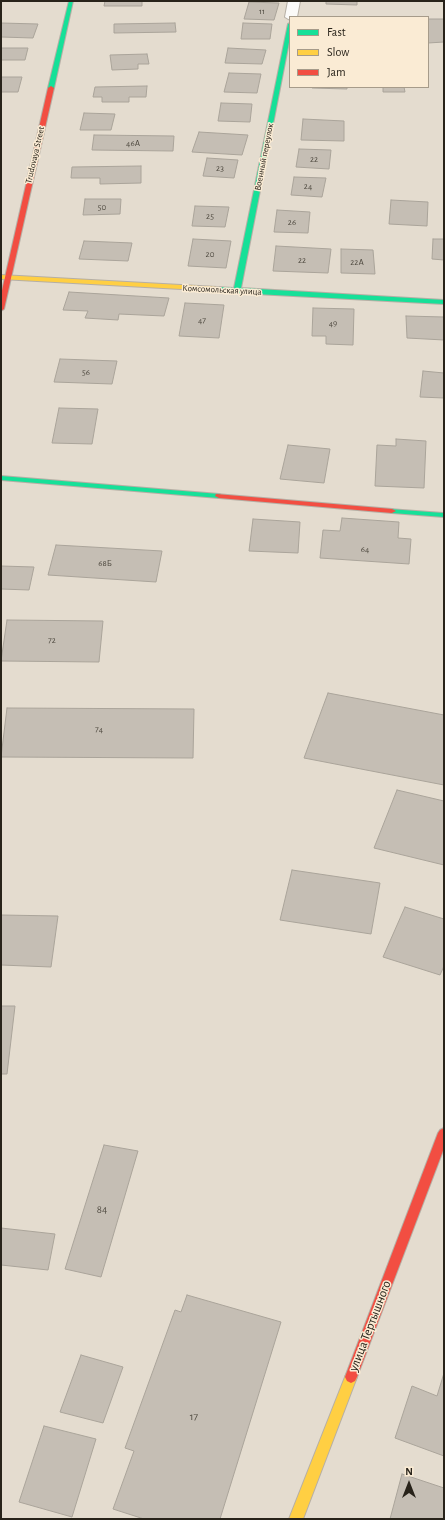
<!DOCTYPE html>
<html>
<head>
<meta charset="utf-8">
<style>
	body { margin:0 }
	#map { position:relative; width:445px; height:1520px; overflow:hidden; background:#e4dccf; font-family:"Alegreya Sans",sans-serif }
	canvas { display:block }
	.frame { position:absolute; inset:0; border:2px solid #28231a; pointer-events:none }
	.legend { position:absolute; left:289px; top:16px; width:140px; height:72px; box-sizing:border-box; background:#faebd4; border:1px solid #a69b8a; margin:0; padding:5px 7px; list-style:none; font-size:12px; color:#28231a }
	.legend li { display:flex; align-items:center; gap:8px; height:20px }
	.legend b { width:20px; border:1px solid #a69b8a }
	.north { position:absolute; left:389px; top:1464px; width:40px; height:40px; -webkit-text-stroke:3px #faebd4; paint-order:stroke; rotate:0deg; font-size:11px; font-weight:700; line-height:16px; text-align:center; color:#28231a }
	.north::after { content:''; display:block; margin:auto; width:14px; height:18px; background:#28231a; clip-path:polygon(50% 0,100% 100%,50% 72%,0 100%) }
</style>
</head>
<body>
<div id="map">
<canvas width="445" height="1520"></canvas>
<div class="frame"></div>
<ul class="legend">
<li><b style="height:5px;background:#16e098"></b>Fast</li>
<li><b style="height:5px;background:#ffcf43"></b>Slow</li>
<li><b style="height:5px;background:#f24e42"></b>Jam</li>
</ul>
<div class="north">N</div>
</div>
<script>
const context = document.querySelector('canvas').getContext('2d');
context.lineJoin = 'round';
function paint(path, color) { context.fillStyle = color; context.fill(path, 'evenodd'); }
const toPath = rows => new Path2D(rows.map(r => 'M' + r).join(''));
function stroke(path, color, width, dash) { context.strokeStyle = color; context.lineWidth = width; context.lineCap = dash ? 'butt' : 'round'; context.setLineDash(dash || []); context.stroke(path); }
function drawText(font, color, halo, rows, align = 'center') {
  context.font = font + ' "Alegreya Sans",sans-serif'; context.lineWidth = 3; context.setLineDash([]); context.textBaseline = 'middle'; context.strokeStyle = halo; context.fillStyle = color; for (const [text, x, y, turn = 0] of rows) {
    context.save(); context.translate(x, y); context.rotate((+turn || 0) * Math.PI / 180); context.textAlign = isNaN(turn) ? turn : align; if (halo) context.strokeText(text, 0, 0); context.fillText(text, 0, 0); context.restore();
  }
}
const building = toPath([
	[105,1,142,1,142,6,104,6,105,1],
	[326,1,357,1,357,5,326,4,326,1],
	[249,2,279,3,274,20,244,19,249,2],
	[428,19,444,19,444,42,428,43,428,19],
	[1,23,38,24,33,38,1,37,1,23],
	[175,23,176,32,114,33,114,24,175,23],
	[243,23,272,24,270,39,241,39,243,23],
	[1,48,28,48,25,60,1,60,1,48],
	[228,48,266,50,262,64,225,63,228,48],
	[147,54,149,64,138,64,138,69,112,70,110,55,147,54],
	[229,73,261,74,257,93,224,92,229,73],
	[1,77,22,77,18,92,1,92,1,77],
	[147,86,146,97,129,97,129,102,102,102,102,97,93,97,95,87,147,86],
	[312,87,347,87,347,89,312,88,312,87],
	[383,87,404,87,405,92,383,92,383,87],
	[221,103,252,104,250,122,218,121,221,103],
	[84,113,115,114,111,130,80,130,84,113],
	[303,119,344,121,344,141,301,140,303,119],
	[199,132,248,135,242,155,192,152,199,132],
	[94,135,174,136,173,151,92,150,94,135],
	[299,149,331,150,329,169,296,167,299,149],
	[207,158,238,160,234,178,203,176,207,158],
	[141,166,141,183,100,184,100,178,71,178,72,167,141,166],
	[294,177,326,178,322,197,291,195,294,177],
	[85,199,121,199,120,214,83,215,85,199],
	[391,200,428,202,427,226,389,224,391,200],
	[195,206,229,207,225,227,192,226,195,206],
	[277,210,310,212,308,233,274,232,277,210],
	[193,239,231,241,226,268,188,266,193,239],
	[433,239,444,239,444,260,432,259,433,239],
	[84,241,132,243,128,261,79,259,84,241],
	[276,246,331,249,328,273,273,271,276,246],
	[341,249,373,250,375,274,341,273,341,249],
	[69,292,169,298,164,316,119,314,118,320,85,318,88,311,63,310,69,292],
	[185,303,224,305,219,338,179,336,185,303],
	[313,308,354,309,353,345,326,344,326,336,312,336,313,308],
	[406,316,444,317,444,340,407,338,406,316],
	[60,359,117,361,112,384,54,382,60,359],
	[423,371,444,373,444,398,420,397,423,371],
	[59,408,98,409,92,444,52,443,59,408],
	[396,439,426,441,424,488,375,486,377,445,396,446,396,439],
	[288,445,330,449,324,483,280,479,288,445],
	[342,518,399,522,398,538,411,539,409,564,320,558,323,530,340,531,342,518],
	[253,519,300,522,298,553,249,551,253,519],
	[56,545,162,551,156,582,48,575,56,545],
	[1,566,34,567,29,590,1,589,1,566],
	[7,620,103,621,99,662,1,661,7,620],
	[328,693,444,715,444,785,304,758,328,693],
	[7,708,194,709,193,758,1,757,7,708],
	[397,790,444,801,444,865,374,848,397,790],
	[292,870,380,883,371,934,280,920,292,870],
	[405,907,444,919,444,966,440,975,383,957,405,907],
	[1,915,58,916,51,967,1,965,1,915],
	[1,1006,15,1006,7,1074,1,1074,1,1006],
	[104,1145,138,1151,101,1277,65,1269,104,1145],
	[1,1228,55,1234,48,1270,1,1265,1,1228],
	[187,1295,281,1322,220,1519,144,1519,113,1509,134,1451,125,1448,175,1310,181,1312,187,1295],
	[81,1355,123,1367,103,1423,60,1412,81,1355],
	[444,1373,444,1456,395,1438,412,1386,437,1396,444,1373],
	[44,1426,96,1439,72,1517,19,1502,44,1426],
	[402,1474,444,1488,444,1519,390,1519,402,1474]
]);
paint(building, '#c5beb4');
stroke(building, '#aaa49a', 1);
const street = toPath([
	[288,1,300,1,297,17,290,17,290,20,285,17,288,1]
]);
const fast = toPath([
	[69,1,73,1,54,88,51,90,48,88,69,1],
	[290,23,290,37,241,288,444,300,444,304,237,293,217,291,214,289,217,287,234,288,288,24,290,23],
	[1,476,219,494,223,496,219,498,1,480,1,476],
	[389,509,443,513,444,517,392,513,388,511,389,509]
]);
const slow = toPath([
	[1,275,217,287,220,289,217,291,1,279,1,275],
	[351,1371,355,1373,357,1377,303,1519,289,1519,345,1377,347,1373,351,1371]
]);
const jam = toPath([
	[51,86,54,88,4,309,1,311,1,295,48,88,51,86],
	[216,494,392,509,396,511,392,513,219,498,215,496,216,494],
	[444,1128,444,1148,357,1377,355,1381,351,1383,347,1381,345,1377,438,1133,440,1130,444,1128]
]);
stroke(street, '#b6afa5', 2);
stroke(fast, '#b6afa5', 2);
stroke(slow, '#b6afa5', 2);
stroke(jam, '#b6afa5', 2);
paint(street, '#fbfaf8');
paint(fast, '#16e098');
paint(slow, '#ffcf43');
paint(jam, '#f24e42');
drawText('9px', '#4f4a40', null, [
	["11",262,11],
	["46А",133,143],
	["22",314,159],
	["23",220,168],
	["24",308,186],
	["50",102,207],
	["25",210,216],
	["26",292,222],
	["20",210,254],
	["22",302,260],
	["22А",357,262],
	["47",202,320],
	["49",333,323],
	["56",86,372],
	["64",365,549],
	["68Б",105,563],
	["72",52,640],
	["74",99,729]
]);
drawText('9px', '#28231a', '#faebd4', [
	["Trudovaya Street",35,155,-77],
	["Военный переулок",264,157,-79],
	["Комсомольская улица",222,290,3]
]);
drawText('11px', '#4f4a40', null, [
	["84",102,1210],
	["17",194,1417]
]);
drawText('13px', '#28231a', '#faebd4', [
	["улица Тертышного",370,1326,-69]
]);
</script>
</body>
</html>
